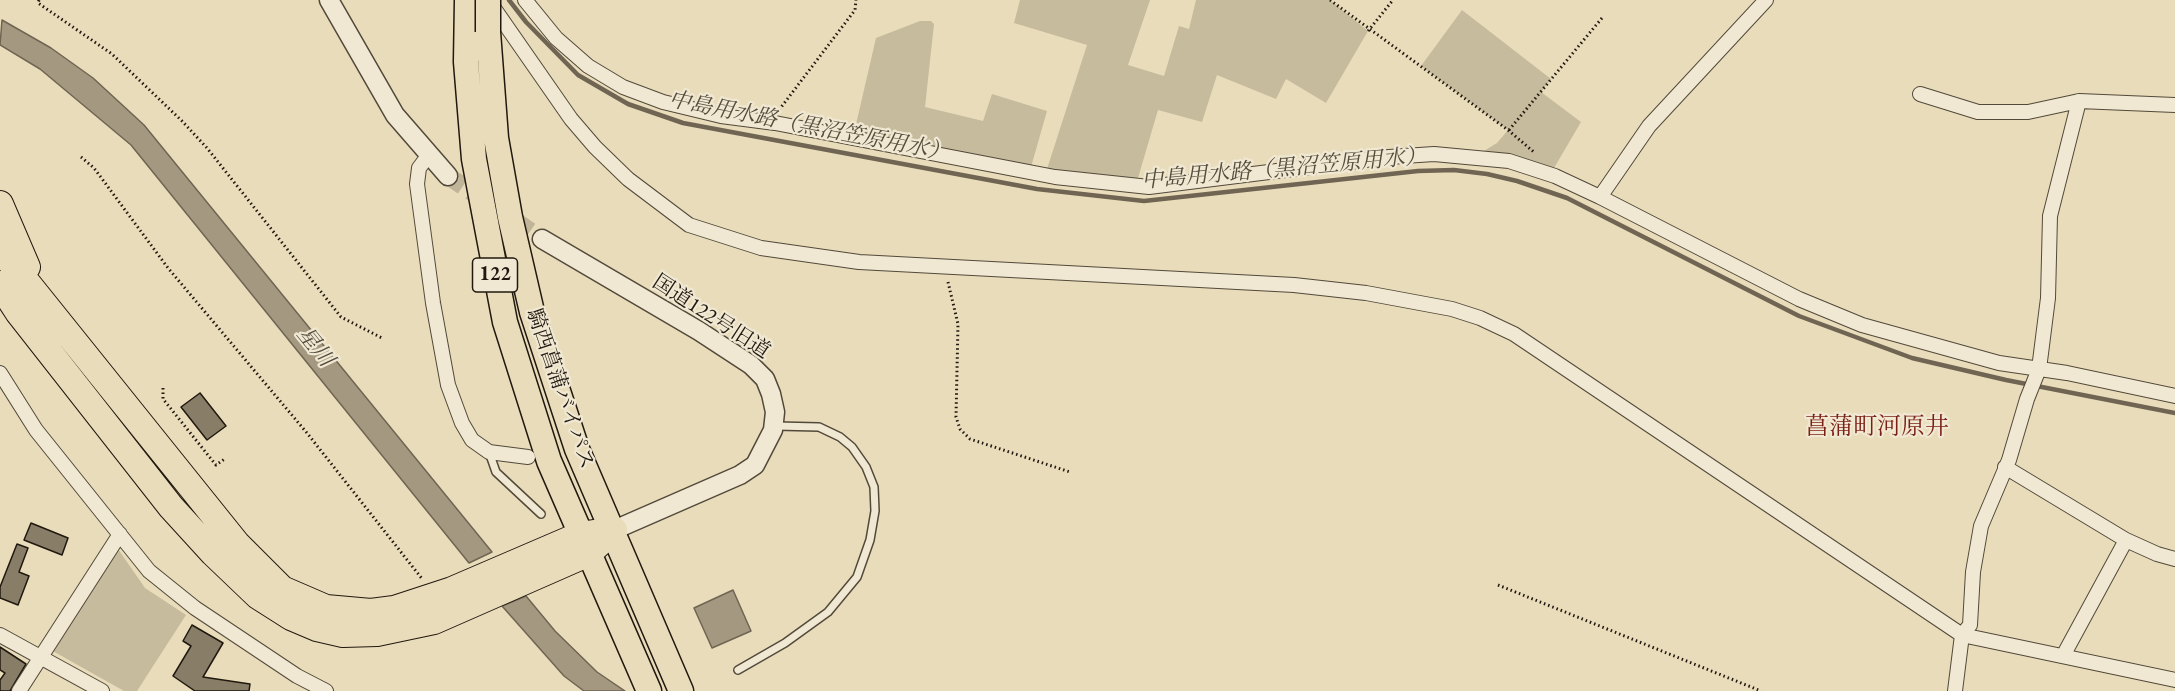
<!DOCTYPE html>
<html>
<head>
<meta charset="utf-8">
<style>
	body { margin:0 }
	canvas { display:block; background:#e8dcba }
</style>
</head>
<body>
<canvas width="2175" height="691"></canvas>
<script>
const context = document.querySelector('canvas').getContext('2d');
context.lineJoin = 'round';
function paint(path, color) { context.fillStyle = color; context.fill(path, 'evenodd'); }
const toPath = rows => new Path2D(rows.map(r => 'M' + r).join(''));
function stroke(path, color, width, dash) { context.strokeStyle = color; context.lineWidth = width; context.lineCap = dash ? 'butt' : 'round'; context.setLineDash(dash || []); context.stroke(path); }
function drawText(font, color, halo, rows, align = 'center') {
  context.font = font + ' "EB Garamond","Noto Serif JP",serif'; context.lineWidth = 4.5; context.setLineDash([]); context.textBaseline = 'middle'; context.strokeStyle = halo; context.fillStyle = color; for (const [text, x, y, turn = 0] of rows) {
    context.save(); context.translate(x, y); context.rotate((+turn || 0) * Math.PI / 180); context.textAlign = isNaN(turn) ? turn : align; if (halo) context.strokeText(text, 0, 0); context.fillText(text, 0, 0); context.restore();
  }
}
paint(toPath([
	[1020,0,1150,0,1128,65,1164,76,1179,26,1189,29,1196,0,1330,0,1368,31,1326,103,1286,79,1276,99,1217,75,1202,122,1158,110,1138,178,1112,177,1047,169,1087,45,1014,23],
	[1462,10,1551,79,1541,92,1581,122,1554,168,1484,151,1497,143,1508,130,1421,66],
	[920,21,931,21,934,24,925,107,983,121,992,94,1047,111,1031,167,854,133,876,38],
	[118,549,145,588,186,615,137,691,124,691,51,650]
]), '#c6bb9d');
const water = toPath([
	[2,20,51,48,93,78,144,125,492,552,469,563,131,145,40,69,0,45,2,20],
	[733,590,751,631,712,648,694,608,733,590],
	[526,596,555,631,597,672,625,691,584,691,564,676,502,606,526,596]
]);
paint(water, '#a49980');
stroke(water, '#706553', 1.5);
stroke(toPath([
	[509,0,526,22,578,75,628,104,683,123,1037,189,1144,201,1418,171,1454,170,1487,174,1517,181,1567,198,1799,316,1912,358,2006,380,2175,413]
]), '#706553', 4.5);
const building = toPath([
	[200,393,226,426,207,440,181,407,200,393],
	[31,523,68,538,62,555,24,540,31,523],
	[17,544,28,548,19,572,29,576,18,605,0,598,0,587,17,544],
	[192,625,223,643,203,677,250,684,249,691,195,691,173,676,191,646,183,641,192,625],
	[0,647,26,664,10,691,0,691,0,680,5,673,0,670,0,647]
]);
paint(building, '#887e68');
stroke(building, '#21180f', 1.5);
stroke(toPath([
	[448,176,542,239]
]), '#c0b598', 18, [18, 9]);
const service = toPath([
	[489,452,496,472,541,514],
	[738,670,785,643,828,612,857,577,870,540,875,511,874,487,866,467,852,447,840,437,819,427,776,426]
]);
const minor = toPath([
	[525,0,556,38,588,66,623,87,663,102,721,116,775,123,1055,177,1149,187,1389,157,1434,154,1509,161,1555,176,1600,197,1799,299,1862,325,1999,363,2067,373,2175,396],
	[491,4,571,119,595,147,628,179,689,225,761,248,859,262,1294,285,1366,293,1452,309,1480,318,1514,334,1962,635,2175,680],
	[1920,94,1978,112,2028,112,2079,101],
	[428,156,419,168,417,184,433,303,448,385,462,423,472,440,489,452,528,457],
	[1600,197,1649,126,1766,0],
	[0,373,36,430,149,571,195,608,297,676,326,691],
	[2005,467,2126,540,2157,554,2175,559],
	[0,635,102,691],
	[2063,656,2126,540],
	[19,691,120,534],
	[1955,691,1962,635,1970,625,1973,572,1981,526,2009,460,2027,399,2039,369,2048,298,2050,216,2079,101,2175,105]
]);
const tertiary = toPath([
	[329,0,395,115,448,176],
	[542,239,699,331,751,365,765,379,771,394,775,412,773,430,755,465,740,475,614,530]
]);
const trunk = toPath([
	[467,0,466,62,474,159,505,322,549,461,649,691],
	[488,32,496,138,510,217,532,312,577,449,681,691]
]);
const motorway = toPath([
	[0,204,27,267],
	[0,249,237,544,282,589,326,608,371,612,394,609,452,590,580,535,614,530],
	[0,284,18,312,171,507,213,553,258,596,291,617,317,628,343,634,377,633,434,621,589,553,614,530]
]);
stroke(service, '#53493a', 10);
stroke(minor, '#53493a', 16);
stroke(tertiary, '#53493a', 21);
stroke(trunk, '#21180f', 27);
stroke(motorway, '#21180f', 28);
stroke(toPath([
	[39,0,38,3,112,54,182,121,207,148,341,317,382,338],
	[1330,0,1508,130,1535,153],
	[1368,31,1393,0],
	[779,110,855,10,856,0],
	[1509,130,1602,18],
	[81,157,94,168,168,268,307,433,423,580],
	[948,282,958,324,956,417,960,429,970,439,1070,472],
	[163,388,163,399,216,465,226,458],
	[1498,585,1761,691]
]), '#21180f', 3, [1.5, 3]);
stroke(service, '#f0e8d2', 7);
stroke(minor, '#f0e8d2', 14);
stroke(tertiary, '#f0e8d2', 18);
stroke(trunk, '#e8dcba', 24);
stroke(motorway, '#e8dcba', 26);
const trunkBridge = toPath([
	[488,32,488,0]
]);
stroke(trunkBridge, '#21180f', 27, []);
stroke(trunkBridge, '#e8dcba', 24);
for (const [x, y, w] of [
	[495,275,45]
]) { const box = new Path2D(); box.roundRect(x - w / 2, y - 17, w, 34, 4.5); context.fillStyle = '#f0e8d2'; context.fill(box); stroke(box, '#21180f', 1.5); }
drawText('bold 20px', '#21180f', null, [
	["122",495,275]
]);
drawText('21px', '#21180f', '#f0e8d2', [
	["国道122号旧道",711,317,33],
	["騎西菖蒲バイパス",560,389,71]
]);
drawText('italic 22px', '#554c3c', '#f0e8d2', [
	["中島用水路（黒沼笠原用水）",809,127,11],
	["中島用水路（黒沼笠原用水）",1284,169,-5],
	["星川",315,347,51]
]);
drawText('24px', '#7a1f14', '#f0e8d2', [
	["菖蒲町河原井",1877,427]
]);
</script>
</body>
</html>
